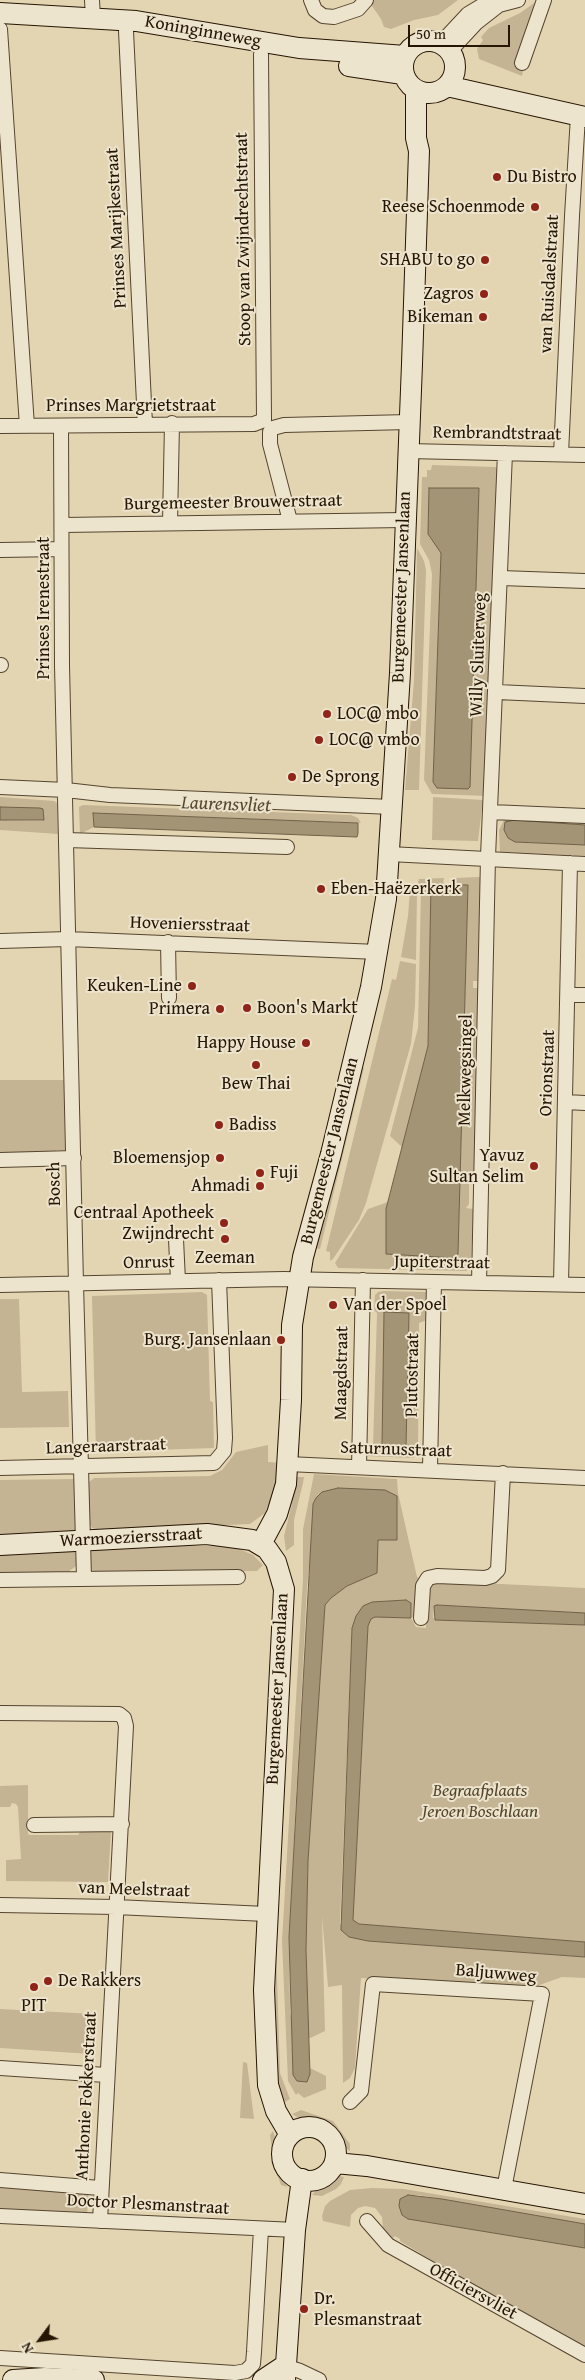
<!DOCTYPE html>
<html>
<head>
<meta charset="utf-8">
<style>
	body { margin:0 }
	#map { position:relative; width:585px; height:2380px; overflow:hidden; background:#e4d5b2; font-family:"Gentium Book Plus",serif }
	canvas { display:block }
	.north { position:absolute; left:15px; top:2315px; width:50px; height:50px; -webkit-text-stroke:4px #ede4cd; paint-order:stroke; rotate:239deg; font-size:14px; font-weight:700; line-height:20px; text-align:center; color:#251503 }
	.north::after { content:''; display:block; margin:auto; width:18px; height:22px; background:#251503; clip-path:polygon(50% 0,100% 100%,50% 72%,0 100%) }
	.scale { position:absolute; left:408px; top:25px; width:102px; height:22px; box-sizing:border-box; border:2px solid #251503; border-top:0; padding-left:6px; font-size:15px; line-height:18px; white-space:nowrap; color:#251503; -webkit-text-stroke:4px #ede4cd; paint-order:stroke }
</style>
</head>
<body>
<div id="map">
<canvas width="585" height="2380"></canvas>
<div class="north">N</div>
<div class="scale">50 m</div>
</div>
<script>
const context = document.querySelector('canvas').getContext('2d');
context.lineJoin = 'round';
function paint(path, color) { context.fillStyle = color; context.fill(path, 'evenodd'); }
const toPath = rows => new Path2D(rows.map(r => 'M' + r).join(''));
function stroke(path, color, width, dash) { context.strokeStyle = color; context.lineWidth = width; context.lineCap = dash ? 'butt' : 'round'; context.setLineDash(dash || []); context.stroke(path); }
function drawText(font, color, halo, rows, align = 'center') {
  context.font = font + ' "Gentium Book Plus",serif'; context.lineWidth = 4; context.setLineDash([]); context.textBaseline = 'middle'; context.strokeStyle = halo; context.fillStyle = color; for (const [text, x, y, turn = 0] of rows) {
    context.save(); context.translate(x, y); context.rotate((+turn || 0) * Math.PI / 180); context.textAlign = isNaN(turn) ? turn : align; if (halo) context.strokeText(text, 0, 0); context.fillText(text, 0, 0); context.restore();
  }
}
paint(toPath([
	[371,0,458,0,438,15,414,20,391,29,384,27,381,19,370,3],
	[537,1,522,76,479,59,477,49,483,40,481,37,489,28,520,13],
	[432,465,496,467,498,473,487,796,432,794,424,780,432,574,429,560,420,544,422,477,427,477,427,470,431,470],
	[441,553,470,755,470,787,433,781],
	[417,548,424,561,426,570,419,790,405,790,414,681],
	[0,797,54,801,57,803,58,834,0,830,0,820,42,821,40,808,0,807],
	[433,797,483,800,478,841,432,840],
	[83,805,351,815,358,818,361,823,93,813,94,827,80,834,79,807],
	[506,816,585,820,585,825,515,820,515,842,585,845,585,856,500,852,499,830],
	[480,877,479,981,473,981,473,988,478,988,474,1183,469,1183,469,1204,466,1208,473,1209,471,1268,466,1271,338,1268,335,1263,368,1209,388,1202,386,1254,455,1258,458,1255,468,885,456,884,455,878],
	[444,878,443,884,431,884,428,1046,403,1148,390,1136,418,1028,421,890,418,882,419,879],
	[414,885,417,891,416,960,401,957,408,916,410,890],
	[400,961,416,964,415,1006,411,1044,366,1203,359,1220,333,1259,330,1261,330,1252,326,1251,392,979,396,980],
	[359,1066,364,1068,320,1249,315,1248],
	[0,1080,64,1080,65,1150,56,1150,56,1155,0,1159],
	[383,1291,426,1292,427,1297,427,1320,419,1323,418,1452,413,1458,366,1456,367,1446,373,1446,377,1313,374,1310,375,1295,378,1292],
	[385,1312,409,1313,406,1447,382,1447],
	[202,1292,207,1295,210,1401,213,1402,214,1448,96,1452,92,1296],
	[0,1299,19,1299,22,1392,68,1391,69,1427,0,1428],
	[268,1445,268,1462,281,1463,276,1486,265,1513,250,1524,103,1531,92,1528,89,1523,88,1483,94,1478,210,1476,222,1470,236,1452],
	[314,1474,397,1479,398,1493,417,1577,420,1579,417,1617,412,1617,411,1603,406,1600,372,1602,352,1628,340,1924,368,1941,585,1957,585,1978,562,1977,531,1988,361,1978,355,2068,350,2078,343,2083,342,1985,328,1987,322,1916,325,2031,308,2039,306,1950,308,1861,325,1605,331,1598,347,1586,377,1573,378,1539,397,1540,322,1492,316,1498,307,1587,289,1937,290,2013,310,2074,310,2068,326,2076,326,2089,304,2098,298,2093,296,2095,288,2081,282,1941,303,1578,303,1529],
	[294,1477,304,1477,303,1483,294,1520,294,1545,286,1551,284,1536,292,1504],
	[75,1479,78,1519,75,1530,65,1534,0,1538,0,1480],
	[98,1546,232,1546,253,1555,263,1565,257,1571,102,1573,93,1571,89,1565,91,1552],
	[73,1549,76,1553,76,1566,68,1572,0,1574,0,1553],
	[438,1581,585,1588,585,1613,437,1605,434,1606,433,1617,435,1620,585,1625,585,1942,359,1924,353,1920,368,1626,371,1619,375,1617,411,1618,416,1627,426,1628,427,1591,432,1583],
	[28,1785,28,1834,30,1835,78,1835,82,1829,111,1831,108,1882,6,1881,6,1860,21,1859,18,1807,16,1804,12,1803,10,1807,0,1807,0,1786],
	[276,1945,280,2073,290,2099,285,2102,278,2087,271,2015],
	[0,2009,94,2014,91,2054,0,2048],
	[243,2062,247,2063,254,2119,240,2118],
	[301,2110,333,2121,350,2144,350,2151,344,2147,336,2134,324,2124,302,2120,292,2114],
	[273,2131,277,2143,278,2165,284,2176,287,2187,281,2185,274,2166,270,2135],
	[339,2176,344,2177,341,2184,336,2189,322,2196,312,2195,320,2186],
	[0,2185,89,2189,87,2215,0,2212],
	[372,2188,404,2189,585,2219,585,2224,418,2195,408,2195,401,2199,399,2206,402,2215,408,2219,585,2248,585,2350,535,2323,400,2241,400,2239,395,2236,392,2240,383,2229,382,2217,375,2208,365,2206,358,2208,351,2215,350,2227,323,2221,322,2216,325,2206,330,2201,350,2190]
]), '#c4b494');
const water = toPath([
	[429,488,479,488,470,787,468,789,437,788,433,782,441,553,428,534,429,488],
	[0,807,40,808,43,809,44,820,0,820,0,807],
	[93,813,358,823,358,833,357,837,94,827,93,813],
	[515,820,585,825,585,845,515,842,508,838,504,830,505,822,515,820],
	[431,884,468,885,458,1254,455,1258,386,1254,386,1209,428,1046,431,884],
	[384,1312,409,1313,406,1447,382,1447,384,1312],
	[338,1488,385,1490,397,1496,397,1540,378,1540,377,1573,347,1586,331,1598,325,1605,308,1861,306,1950,310,2074,307,2082,297,2081,293,2075,289,1937,313,1504,316,1498,322,1492,338,1488],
	[406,1600,411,1603,411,1618,375,1617,371,1619,368,1626,353,1920,359,1924,585,1942,585,1957,368,1941,349,1937,341,1930,352,1628,356,1616,363,1606,372,1602,406,1600],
	[437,1605,585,1613,585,1625,435,1620,434,1606,437,1605],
	[408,2195,442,2199,585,2224,585,2248,408,2219,402,2215,399,2206,400,2199,408,2195]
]);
paint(water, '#a39476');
stroke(water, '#716148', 1);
const street = toPath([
	[92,0,93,17],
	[311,0,315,10,323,16,334,17,358,9,366,0],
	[0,29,27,426],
	[126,31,145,424],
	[441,43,468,14,483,5,499,5,518,0],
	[450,51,476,23,499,5],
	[522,63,544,0],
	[0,426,254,424,264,420,261,54],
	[61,426,62,665,76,1284,84,1578],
	[408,451,585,455],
	[561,454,572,216,578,116],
	[290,521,270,444,270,432,273,428,284,425,409,422],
	[170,523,172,423],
	[63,525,404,520],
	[0,550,61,549],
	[501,578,585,581],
	[0,665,1,665],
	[497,692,585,696],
	[0,787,66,790,110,795,392,807],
	[491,812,585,816],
	[67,840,287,847],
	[389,854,585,864],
	[0,941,68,939,378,952],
	[168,942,169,998],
	[569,995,585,995],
	[566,1102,585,1103],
	[0,1160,74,1158],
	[176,1239,178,1281],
	[479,1283,488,857,505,453],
	[561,1284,570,863],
	[0,1285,284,1279,585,1285],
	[288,1464,585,1478],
	[359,1467,363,1280],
	[0,1468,214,1463,224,1451,225,1438,219,1280],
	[430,1469,434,1282],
	[0,1580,238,1577],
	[421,1618,423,1586,428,1578,437,1576,485,1578,492,1576,498,1570,503,1473],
	[0,1713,119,1714,124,1718,126,1726,100,2221],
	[34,1825,122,1824],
	[0,1905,116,1907,266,1914],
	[0,2068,106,2075],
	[350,2102,361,2091,373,1984,542,1994,504,2189],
	[0,2180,100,2188],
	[0,2216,295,2230],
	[367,2221,388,2245,585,2355],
	[0,2358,235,2373,246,2371,253,2364,254,2352,261,2229],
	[284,2366,300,2371,319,2380]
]);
const secondary = toPath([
	[0,13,136,21,299,48,405,56],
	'403 67a26 26 0 1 1 52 0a26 26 0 1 1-52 0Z',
	[349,66,403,74],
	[447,86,585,117],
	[261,1544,277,1514,286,1484,291,1400,292,1325,303,1257,331,1154,371,987,386,899,400,673,412,364,419,151,416,138,416,90],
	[0,1545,207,1534,252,1540,267,1549,276,1562,284,1589,264,1990,268,2085,276,2111,290,2135],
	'282 2154a27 27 0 1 1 54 0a27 27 0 1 1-54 0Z',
	[335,2163,367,2166,585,2204],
	[13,2380,45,2378,94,2380],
	[263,2380,284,2366],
	[285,2380,295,2230,302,2179]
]);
stroke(street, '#55452f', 16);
stroke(secondary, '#251503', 22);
stroke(street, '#ede4cd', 14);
stroke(secondary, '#ede4cd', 20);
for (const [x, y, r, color] of [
	[497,177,5,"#8f2418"],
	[535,207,5,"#8f2418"],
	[485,260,5,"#8f2418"],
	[484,294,5,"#8f2418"],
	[483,317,5,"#8f2418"],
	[327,714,5,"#8f2418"],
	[319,740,5,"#8f2418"],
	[292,777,5,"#8f2418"],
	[321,889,5,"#8f2418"],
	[192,986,5,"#8f2418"],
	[247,1008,5,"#8f2418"],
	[220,1009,5,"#8f2418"],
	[306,1043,5,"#8f2418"],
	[256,1065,5,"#8f2418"],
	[219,1125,5,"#8f2418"],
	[220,1158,5,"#8f2418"],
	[534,1166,5,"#8f2418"],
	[260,1173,5,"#8f2418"],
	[260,1186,5,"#8f2418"],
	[224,1223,5,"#8f2418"],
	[225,1239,5,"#8f2418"],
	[333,1305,5,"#8f2418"],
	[281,1340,5,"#8f2418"],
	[48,1981,5,"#8f2418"],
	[34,1987,5,"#8f2418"],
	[304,2309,5,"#8f2418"]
]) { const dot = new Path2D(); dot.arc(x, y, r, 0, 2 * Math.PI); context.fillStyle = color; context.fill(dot); stroke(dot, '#ede4cd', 2); }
drawText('18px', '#251503', '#ede4cd', [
	["Koninginneweg",203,32,10],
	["Prinses Marijkestraat",117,228,-93],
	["Stoop van Zwijndrechtstraat",244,239,-91],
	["van Ruisdaelstraat",550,284,-87],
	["Prinses Margrietstraat",131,406],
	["Rembrandtstraat",497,434,1],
	["Burgemeester Brouwerstraat",233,503,-1],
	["Burgemeester Jansenlaan",402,587,-88],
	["Prinses Irenestraat",44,608,-90],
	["Willy Sluiterweg",479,655,-88],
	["Hoveniersstraat",190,925,2],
	["Melkwegsingel",466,1070,-89],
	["Orionstraat",548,1073,-88],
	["Burgemeester Jansenlaan",330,1151,-76],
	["Bosch",55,1184,-91],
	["Onrust",149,1263,-1],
	["Jupiterstraat",442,1263,1],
	["Maagdstraat",342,1373,-89],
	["Plutostraat",413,1375,-89],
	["Langeraarstraat",106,1447,-2],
	["Saturnusstraat",396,1450,2],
	["Warmoeziersstraat",131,1538,-3],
	["Burgemeester Jansenlaan",278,1689,-87],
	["van Meelstraat",134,1890,2],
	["Baljuwweg",496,1974,5],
	["Anthonie Fokkerstraat",87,2096,-87],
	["Doctor Plesmanstraat",148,2205,3],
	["Officiersvliet",473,2292,29]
]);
drawText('18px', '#251503', '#ede4cd', [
	["Du Bistro",507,177,"left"],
	["Reese Schoenmode",525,207],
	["SHABU to go",475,260],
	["Zagros",474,294],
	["Bikeman",473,317],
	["LOC@ mbo",337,714,"left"],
	["LOC@ vmbo",329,740,"left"],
	["De Sprong",302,777,"left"],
	["Eben-Haëzerkerk",331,889,"left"],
	["Keuken-Line",182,986],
	["Boon's Markt",257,1008,"left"],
	["Primera",210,1009],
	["Happy House",296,1043],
	["Bew Thai",256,1084,"center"],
	["Badiss",229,1125,"left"],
	["Yavuz",524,1156],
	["Sultan Selim",524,1177],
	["Bloemensjop",210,1158],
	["Fuji",270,1173,"left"],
	["Ahmadi",250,1186],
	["Centraal Apotheek",214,1213],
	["Zwijndrecht",214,1234],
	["Zeeman",225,1258,"center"],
	["Van der Spoel",343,1305,"left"],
	["Burg. Jansenlaan",271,1340],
	["De Rakkers",58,1981,"left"],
	["PIT",34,2006,"center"],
	["Dr.",314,2299,"left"],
	["Plesmanstraat",314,2320,"left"]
], 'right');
drawText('italic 18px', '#55452e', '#ede4cd', [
	["Begraafplaats",480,1791],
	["Jeroen Boschlaan",480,1812]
]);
drawText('italic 19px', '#574831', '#ede4cd', [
	["Laurensvliet",226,805,2]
]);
</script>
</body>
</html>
